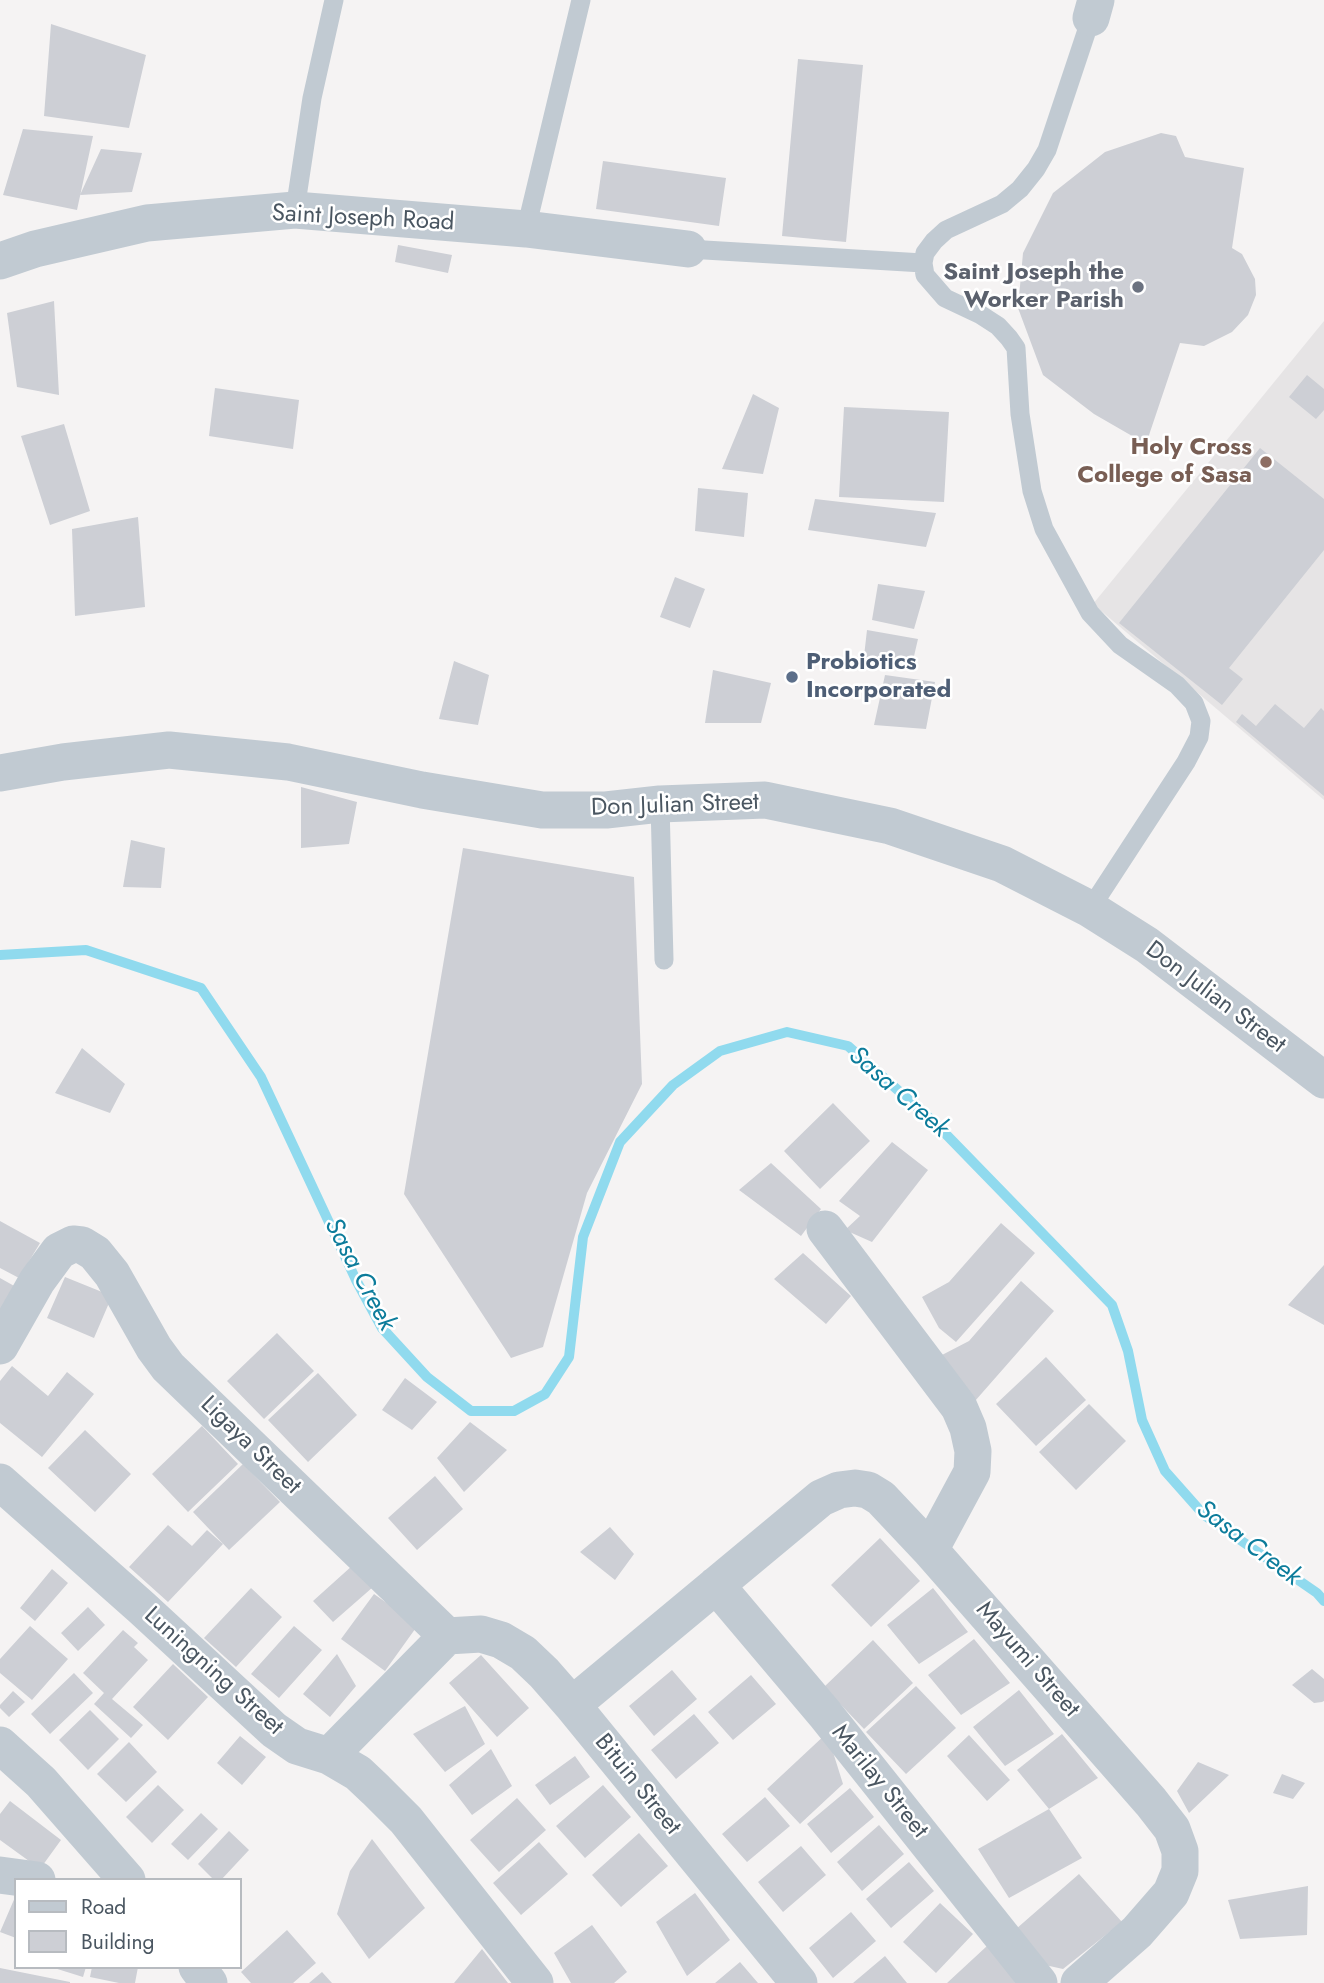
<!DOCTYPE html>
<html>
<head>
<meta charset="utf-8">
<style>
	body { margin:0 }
	#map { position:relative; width:1324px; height:1983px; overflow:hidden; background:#f5f3f3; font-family:Jost,sans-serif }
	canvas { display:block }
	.legend { position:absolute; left:14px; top:1878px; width:228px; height:91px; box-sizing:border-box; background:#fff; border:2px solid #b7bbc0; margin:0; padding:9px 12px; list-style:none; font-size:21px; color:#4a5661 }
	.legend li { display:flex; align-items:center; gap:14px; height:35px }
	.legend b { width:35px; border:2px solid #b7bbc0 }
</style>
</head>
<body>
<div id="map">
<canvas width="1324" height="1983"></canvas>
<ul class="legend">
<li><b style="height:9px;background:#c1cad2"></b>Road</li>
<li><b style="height:19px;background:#cdcfd5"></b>Building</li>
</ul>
</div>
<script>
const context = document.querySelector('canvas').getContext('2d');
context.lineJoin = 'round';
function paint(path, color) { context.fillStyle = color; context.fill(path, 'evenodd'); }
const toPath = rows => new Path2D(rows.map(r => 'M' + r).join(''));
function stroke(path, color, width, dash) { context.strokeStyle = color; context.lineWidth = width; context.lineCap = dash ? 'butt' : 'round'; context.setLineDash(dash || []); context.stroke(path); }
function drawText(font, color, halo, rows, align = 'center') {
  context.font = font + ' Jost,sans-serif'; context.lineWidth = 5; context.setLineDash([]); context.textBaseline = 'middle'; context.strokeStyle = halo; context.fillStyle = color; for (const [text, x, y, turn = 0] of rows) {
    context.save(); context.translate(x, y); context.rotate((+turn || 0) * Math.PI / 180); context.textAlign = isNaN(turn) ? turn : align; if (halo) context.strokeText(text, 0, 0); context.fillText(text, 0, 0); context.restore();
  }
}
paint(toPath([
	[1324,321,1324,800,1093,604]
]), '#e6e4e5');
stroke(toPath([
	[0,955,86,950,201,988,261,1077,356,1280,382,1328,427,1377,471,1411,514,1411,545,1394,569,1357,583,1237,620,1142,673,1085,720,1051,787,1032,848,1046,935,1123,1112,1305,1128,1351,1142,1420,1165,1471,1204,1515,1317,1593,1324,1601]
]), '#90daee', 10);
paint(toPath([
	[51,24,146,55,129,128,44,116],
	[798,59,863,65,846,242,782,236],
	[23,129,93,136,77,210,3,195],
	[1161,133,1176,136,1185,157,1244,168,1232,248,1242,254,1255,279,1256,295,1248,315,1232,332,1204,346,1180,343,1146,444,1094,414,1043,375,1018,308,1023,253,1053,193,1105,152],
	[101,149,142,153,132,192,80,195],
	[603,161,726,178,719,226,596,209],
	[398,245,452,255,448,273,395,262],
	[54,301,59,395,17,387,7,313],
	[1307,375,1324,389,1324,410,1316,419,1289,397],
	[215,388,299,400,293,449,209,436],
	[753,394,779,408,763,474,722,469],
	[844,407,949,412,944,502,839,497],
	[64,424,90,511,50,525,21,436],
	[1260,448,1324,499,1324,550,1229,668,1243,679,1222,705,1119,623],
	[698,488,748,493,744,537,695,531],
	[815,499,936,513,926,547,808,530],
	[138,517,145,607,75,616,72,529],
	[675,577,705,589,690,628,660,617],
	[878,584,925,591,914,629,872,620],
	[867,630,918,639,911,669,863,665],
	[454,661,489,675,478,725,439,719],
	[713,670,771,683,761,723,705,723],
	[885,675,935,682,926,729,874,725],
	[1275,704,1304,728,1321,708,1324,711,1324,796,1236,722,1242,714,1256,726],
	[301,787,357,802,349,844,301,848],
	[131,840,165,848,161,888,123,887],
	[463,848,634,877,642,1084,587,1193,543,1347,511,1358,404,1194],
	[82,1048,125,1084,110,1113,55,1093],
	[833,1103,870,1141,820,1189,784,1151],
	[892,1142,928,1170,872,1242,845,1230,860,1216,839,1201],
	[771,1163,821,1209,801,1236,739,1190],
	[0,1221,40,1243,19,1278,0,1268],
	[1001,1223,1035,1253,956,1342,939,1328,922,1297,949,1282],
	[803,1253,851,1296,826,1324,774,1279],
	[1324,1265,1324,1325,1288,1305],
	[65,1277,112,1296,94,1338,47,1318],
	[0,1278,16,1287,0,1315],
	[1021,1281,1054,1311,975,1401,942,1355,969,1341],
	[277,1333,314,1371,264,1419,227,1381],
	[1046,1357,1086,1400,1036,1446,996,1404],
	[12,1366,48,1396,67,1372,94,1394,42,1457,0,1423,0,1381],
	[318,1373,357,1415,308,1462,268,1420],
	[405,1378,437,1402,412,1430,382,1410],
	[1089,1404,1126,1441,1076,1490,1039,1452],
	[470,1422,507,1450,464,1492,437,1458],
	[202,1426,238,1464,188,1512,152,1474],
	[85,1430,131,1474,95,1512,48,1468],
	[243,1464,280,1502,229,1550,193,1512],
	[435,1476,463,1509,417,1550,388,1518],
	[168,1525,192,1546,207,1530,223,1544,168,1602,129,1567],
	[610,1527,634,1554,615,1580,580,1552],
	[880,1538,920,1581,871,1627,831,1585],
	[353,1565,373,1587,333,1622,313,1601],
	[52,1569,68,1583,35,1621,20,1608],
	[251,1588,282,1617,236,1667,204,1638],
	[933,1588,968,1632,919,1664,887,1625],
	[374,1594,418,1625,385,1671,341,1639],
	[88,1607,105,1625,78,1651,61,1633],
	[30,1626,68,1659,32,1700,0,1673,0,1659],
	[294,1626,322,1650,279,1698,251,1674],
	[123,1630,138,1643,134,1647,148,1660,112,1699,143,1725,131,1738,94,1704,104,1693,83,1673],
	[974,1639,1010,1683,961,1715,928,1675],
	[873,1640,913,1683,864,1729,824,1687],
	[337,1654,356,1686,330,1717,303,1694],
	[481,1655,529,1708,497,1737,449,1683],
	[173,1664,208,1697,168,1740,133,1707],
	[1312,1669,1324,1679,1324,1701,1322,1702,1314,1703,1292,1685],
	[672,1670,697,1699,654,1736,629,1706],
	[74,1673,93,1693,50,1734,31,1714],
	[751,1675,776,1704,733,1740,708,1712],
	[916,1686,956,1728,906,1774,866,1732],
	[1019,1690,1054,1734,1005,1766,973,1727],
	[13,1691,25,1702,9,1717,0,1708,0,1705],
	[465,1706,485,1744,445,1772,413,1734],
	[90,1710,119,1739,88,1770,59,1740],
	[694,1714,719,1743,676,1779,651,1750],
	[827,1733,843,1784,800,1824,767,1789],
	[1062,1734,1098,1778,1049,1809,1017,1770],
	[969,1735,1010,1780,987,1801,947,1756],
	[240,1736,266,1757,242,1785,217,1763],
	[129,1742,157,1772,126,1802,97,1774],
	[491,1749,512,1786,472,1815,449,1785],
	[575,1756,590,1777,550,1805,535,1785],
	[1198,1762,1229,1775,1189,1813,1177,1791],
	[1282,1774,1305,1783,1293,1799,1273,1793],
	[158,1785,184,1810,152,1843,126,1817],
	[603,1785,631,1817,585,1858,556,1826],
	[850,1788,874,1817,831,1853,807,1824],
	[765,1797,790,1826,747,1862,722,1834],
	[517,1798,546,1830,499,1872,470,1840],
	[10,1801,61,1840,40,1869,0,1840,0,1814],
	[1049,1809,1082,1858,1009,1898,978,1849],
	[201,1813,218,1829,188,1860,171,1844],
	[879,1825,904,1854,862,1891,837,1862],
	[229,1831,249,1850,221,1880,214,1880,198,1864],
	[639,1833,668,1866,621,1907,592,1875],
	[372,1839,425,1908,369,1959,337,1914,350,1871],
	[539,1842,568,1874,521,1915,493,1883],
	[801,1846,826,1875,783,1912,758,1882],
	[909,1862,934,1891,891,1928,866,1899],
	[1079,1874,1122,1922,1063,1969,1045,1965,1016,1929],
	[1308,1886,1307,1935,1240,1939,1228,1900],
	[695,1893,730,1940,687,1976,656,1922],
	[16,1895,16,1938,0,1932],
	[940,1903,973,1934,936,1973,903,1942],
	[851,1912,876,1941,833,1978,809,1948],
	[592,1925,627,1972,614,1983,571,1983,554,1953],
	[287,1930,316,1963,293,1983,251,1983,241,1972],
	[987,1946,1022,1983,947,1983],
	[482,1949,508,1983,454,1983],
	[885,1956,907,1983,853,1983],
	[740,1962,758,1983,715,1983],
	[51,1967,86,1967,83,1977],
	[92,1967,138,1967,135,1983,119,1983,90,1977],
	[0,1968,70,1982,70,1983,0,1983],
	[322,1972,332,1983,309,1983]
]), '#cdcfd5');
stroke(toPath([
	[295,210,312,98,334,0],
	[526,229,581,0],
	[688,249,923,263],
	[660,804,664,960],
	[1090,909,1186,762,1199,737,1201,721,1194,703,1177,685,1120,645,1090,613,1044,529,1032,491,1020,414,1016,348,1009,338,998,326,981,315,945,298,925,275,923,263,925,253,934,241,946,230,1002,204,1020,189,1036,169,1047,150,1091,18]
]), '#c1cad2', 19);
stroke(toPath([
	[1091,18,1096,0],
	[0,261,35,249,147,223,295,210,526,229,688,249],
	[0,773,63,762,169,750,288,762,422,790,542,810,606,810,660,804,765,800,890,826,1002,864,1090,909,1147,945,1324,1080],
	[825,1229,959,1407,968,1428,973,1451,972,1472,930,1550],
	[0,1346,37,1281,59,1251,73,1244,82,1245,95,1253,112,1274,154,1348,168,1367,447,1636],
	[0,1482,142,1608,274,1730,297,1746,329,1756,358,1773,376,1790,406,1820,535,1983],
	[716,1585,825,1714,1039,1983],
	[447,1636,481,1634,501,1640,523,1653,544,1673,572,1705,799,1983],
	[572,1705,821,1498,839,1490,855,1488,868,1490,881,1498,930,1550,1151,1802,1172,1829,1180,1851,1180,1871,1171,1893,1137,1932,1079,1983],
	[0,1745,41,1782,127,1880],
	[329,1756,447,1636],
	[0,1875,37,1880],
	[197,1967,209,1983]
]), '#c1cad2', 37);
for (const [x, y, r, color] of [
	[1138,287,7,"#6b7280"],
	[1266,462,7,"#8d6e63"],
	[792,677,7,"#5c6f8a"]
]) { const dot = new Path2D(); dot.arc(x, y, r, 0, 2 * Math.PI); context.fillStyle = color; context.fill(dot); stroke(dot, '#fff', 2.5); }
drawText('24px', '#4a5661', '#fff', [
	["Saint Joseph Road",363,219,3],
	["Don Julian Street",675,806,-2],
	["Don Julian Street",1215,998,37],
	["Ligaya Street",250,1446,44],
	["Mayumi Street",1027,1660,49],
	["Luningning Street",213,1672,42],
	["Marilay Street",879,1782,51],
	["Bituin Street",637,1785,51]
]);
drawText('bold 24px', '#5b616d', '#fff', [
	["Saint Joseph the",1124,273],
	["Worker Parish",1124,301]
], 'right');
drawText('bold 24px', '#785e54', '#fff', [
	["Holy Cross",1252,448],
	["College of Sasa",1252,476]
], 'right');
drawText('bold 24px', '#4e5e75', '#fff', [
	["Probiotics",806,663],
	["Incorporated",806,691]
], 'left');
drawText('italic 26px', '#0c7c9b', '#fff', [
	["Sasa Creek",898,1093,41],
	["Sasa Creek",359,1275,62],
	["Sasa Creek",1248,1544,37]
]);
</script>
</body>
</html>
